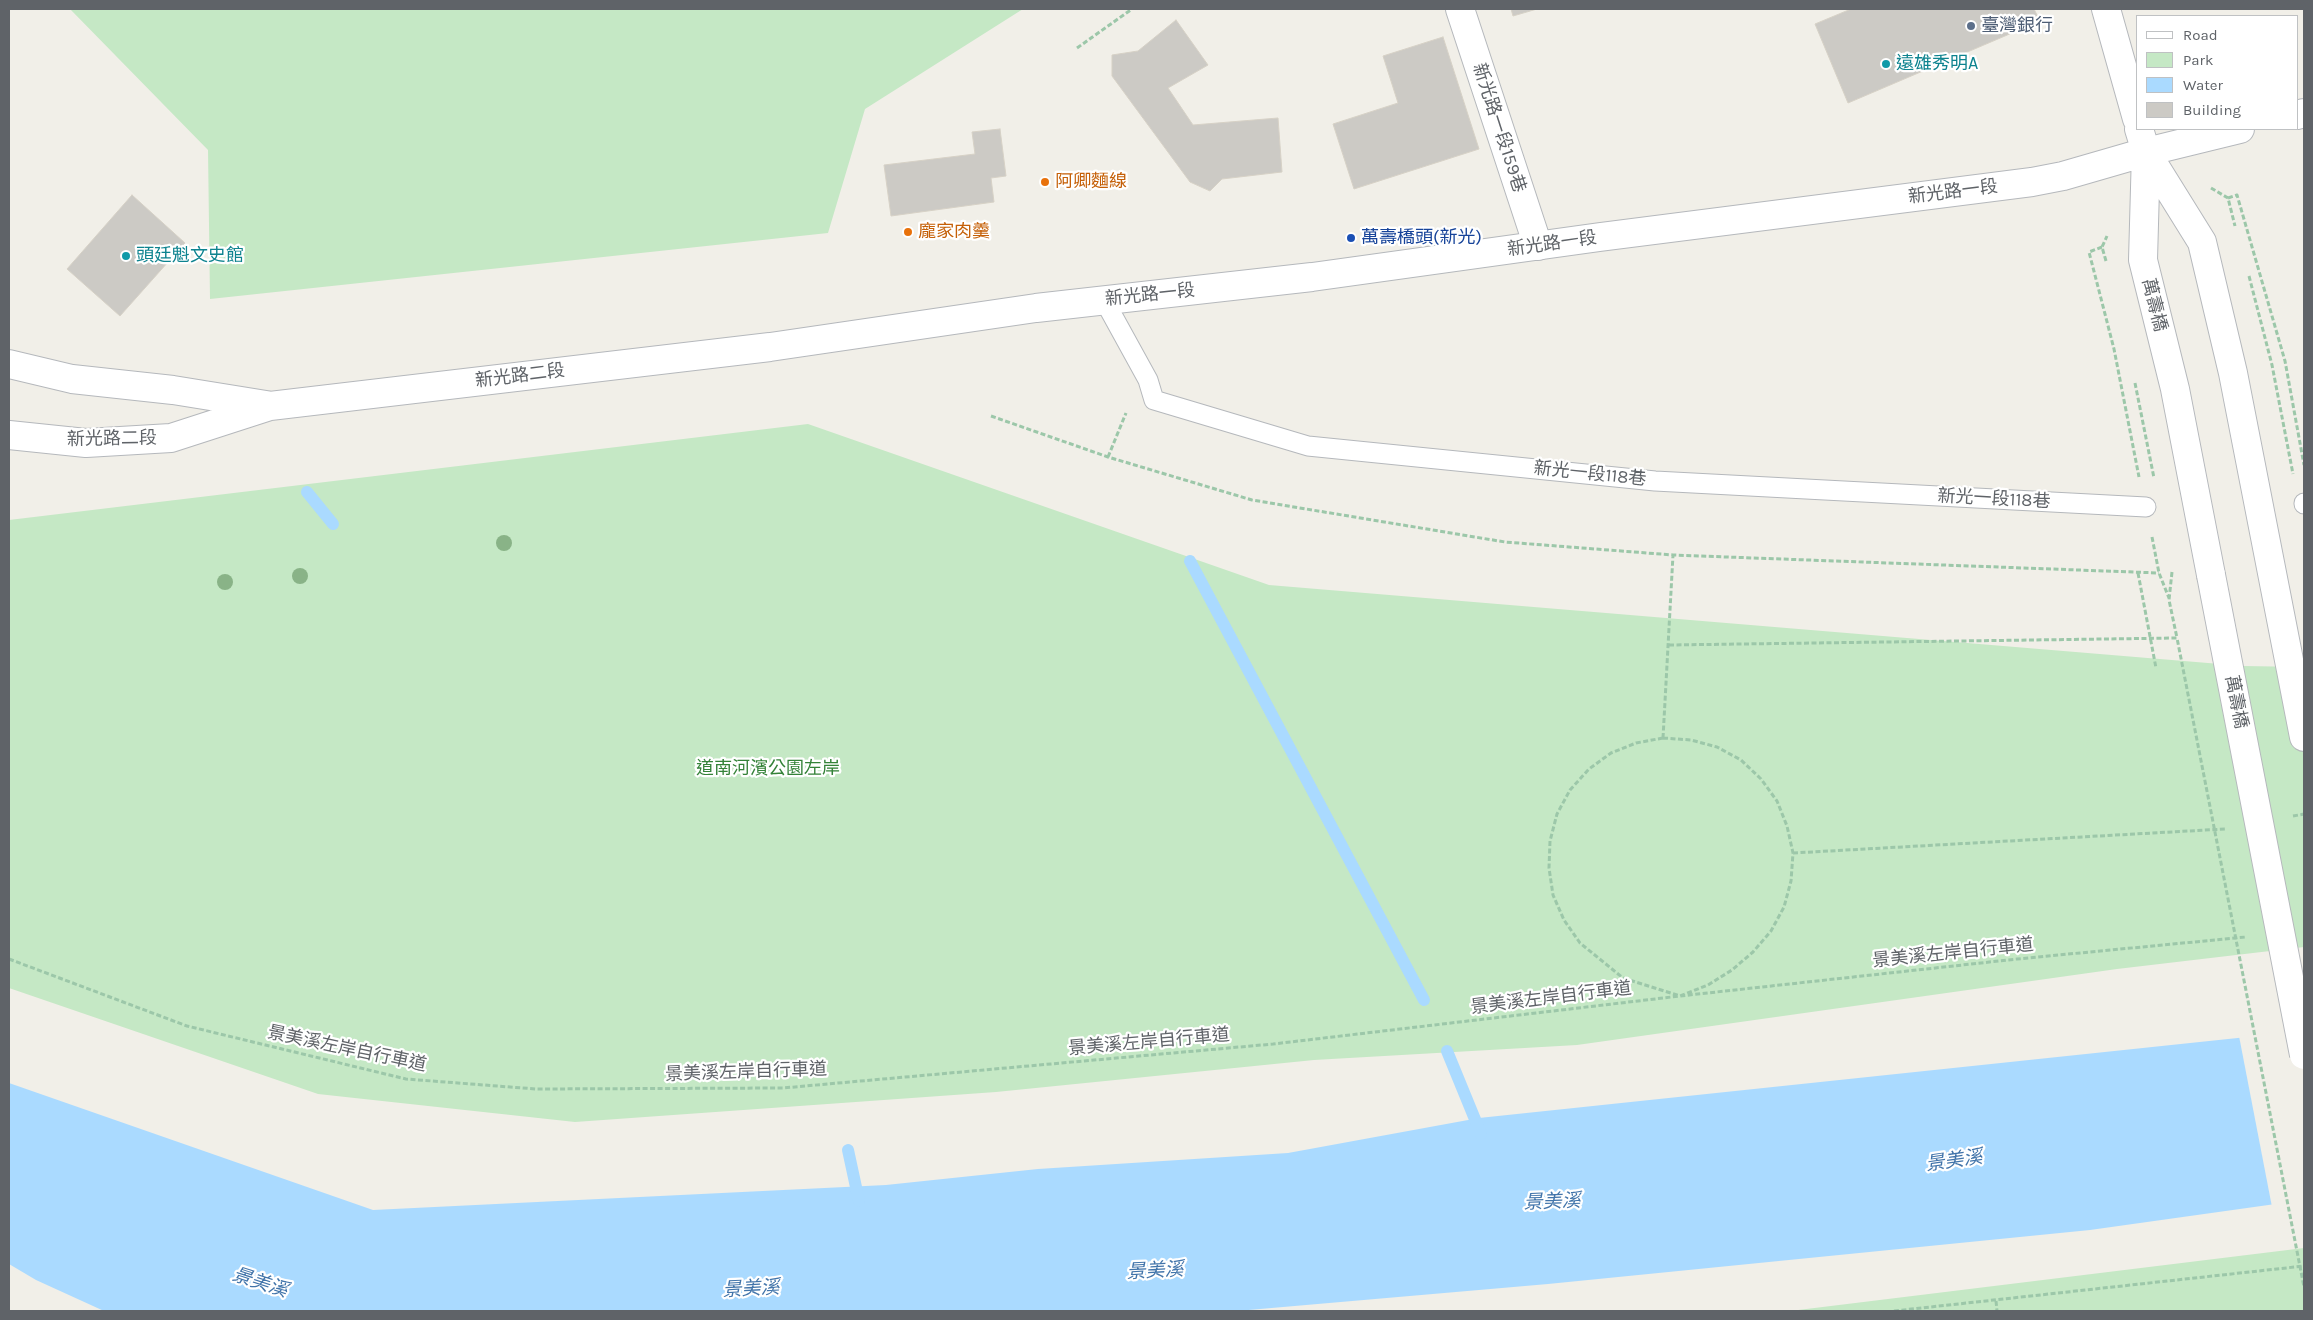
<!DOCTYPE html>
<html>
<head>
<meta charset="utf-8">
<style>
	body { margin:0 }
	#map { position:relative; width:2313px; height:1320px; overflow:hidden; background:#f1efe8; font-family:Karla,sans-serif }
	canvas { display:block }
	.frame { position:absolute; inset:0; border:10px solid #5f6368; pointer-events:none }
	.legend { position:absolute; left:2136px; top:15px; width:162px; height:115px; box-sizing:border-box; background:#fff; border:1px solid #bfc1c3; margin:0; padding:6px 9px; list-style:none; font-size:15px; color:#5f6368 }
	.legend li { display:flex; align-items:center; gap:10px; height:25px }
	.legend b { width:25px; border:1px solid #bfc1c3 }
</style>
</head>
<body>
<div id="map">
<canvas width="2313" height="1320"></canvas>
<div class="frame"></div>
<ul class="legend">
<li><b style="height:6px;background:#fff"></b>Road</li>
<li><b style="height:14px;background:#c5e8c5"></b>Park</li>
<li><b style="height:14px;background:#aadaff"></b>Water</li>
<li><b style="height:14px;background:#cccac5"></b>Building</li>
</ul>
</div>
<script>
const context = document.querySelector('canvas').getContext('2d');
context.lineJoin = 'round';
function paint(path, color) { context.fillStyle = color; context.fill(path, 'evenodd'); }
const toPath = rows => new Path2D(rows.map(r => 'M' + r).join(''));
function stroke(path, color, width, dash) { context.strokeStyle = color; context.lineWidth = width; context.lineCap = dash ? 'butt' : 'round'; context.setLineDash(dash || []); context.stroke(path); }
function drawText(font, color, halo, rows, align = 'center') {
  context.font = font + ' Karla,"Noto Sans TC",sans-serif'; context.lineWidth = 4.5; context.setLineDash([]); context.textBaseline = 'middle'; context.strokeStyle = halo; context.fillStyle = color; for (const [text, x, y, turn = 0] of rows) {
    context.save(); context.translate(x, y); context.rotate((+turn || 0) * Math.PI / 180); context.textAlign = isNaN(turn) ? turn : align; if (halo) context.strokeText(text, 0, 0); context.fillText(text, 0, 0); context.restore();
  }
}
paint(toPath([
	[70,9,1023,9,865,109,828,233,210,299,208,150],
	[808,424,1269,585,2244,666,2304,667,2304,947,2117,969,1577,1045,1314,1060,996,1092,575,1122,318,1094,9,988,9,520],
	[2304,1248,2304,1311,1790,1311]
]), '#c5e8c5');
paint(toPath([
	[2304,1031,2304,1200,2090,1230,1548,1284,1237,1311,104,1311,36,1280,9,1264,9,1083,373,1210,886,1185,1038,1169,1288,1153,1479,1118]
]), '#aadaff');
paint(toPath([
	[2304,1029,2304,1203,2272,1207,2239,1036]
]), '#f1efe8');
stroke(toPath([
	[307,492,333,524],
	[1190,561,1424,1000],
	[1447,1051,1481,1134],
	[848,1150,859,1201]
]), '#aadaff', 12);
const building = toPath([
	[1511,9,1537,9,1513,16,1511,9],
	[1851,9,2034,9,2040,21,1848,103,1815,24,1851,9],
	[1176,20,1208,65,1168,88,1193,125,1278,118,1282,172,1222,179,1210,191,1190,182,1112,76,1112,55,1138,51,1176,20],
	[1443,37,1479,149,1354,189,1333,124,1398,103,1383,56,1443,37],
	[1000,129,1006,176,991,178,994,202,891,216,884,165,975,154,972,132,1000,129],
	[132,195,185,243,120,316,67,269,132,195]
]);
paint(building, '#cccac5');
stroke(building, '#d6d1c6', 1);
const service = toPath([
	[1104,300,1148,380,1154,400,1308,446,1655,481,2146,507],
	[2304,503,2304,504]
]);
const minor = toPath([
	[1460,9,1538,246],
	[2297,115,2304,113],
	[2146,152,2240,129]
]);
const tertiary = toPath([
	[2106,9,2137,119],
	[2139,129,2146,152,2202,242,2233,373,2304,737],
	[2146,152,2143,260,2175,389,2211,575],
	[9,364,72,379,173,390,266,405],
	[9,435,86,443,171,438,270,406,770,347,1036,308,1312,277,1600,237,2032,182,2063,176,2146,152]
]);
stroke(service, '#b5b8bc', 21);
stroke(minor, '#b5b8bc', 30);
stroke(tertiary, '#b5b8bc', 30);
stroke(toPath([
	[1077,48,1132,9],
	[2211,188,2228,198,2235,226],
	[2228,198,2237,195,2285,361,2304,465],
	[2102,247,2089,252,2114,349,2139,477],
	[2106,261,2102,247,2107,236],
	[2249,276,2272,365,2293,474],
	[2135,383,2154,478],
	[991,416,1108,457,1252,500,1505,542,1673,555,2159,573],
	[1108,457,1126,413],
	[2152,537,2159,573,2169,598],
	[2172,572,2169,600,2177,638],
	[2138,573,2156,668],
	[1663,738,1691,740,1717,747,1741,760,1761,779,1777,801,1787,826,1793,853,1791,881,1784,907,1771,931,1753,952,1732,970,1708,985,1680,996,1623,978,1580,943,1564,920,1553,895,1549,868,1550,841,1557,814,1570,790,1589,769,1611,753,1636,743,1663,738],
	[1663,738,1673,555],
	[2293,816,2304,814],
	[1793,853,2225,829],
	[9,959,187,1026,406,1079,536,1089,783,1088,1273,1044,1680,996,2017,959,2246,937],
	[1996,1301,1997,1311],
	[1894,1311,2304,1266]
]), '#9cc7a9', 3, [5, 2.5]);
stroke(service, '#fff', 19);
stroke(minor, '#fff', 28);
stroke(tertiary, '#fff', 28);
const tertiaryBridge = toPath([
	[2211,575,2304,1055]
]);
stroke(tertiaryBridge, '#b5b8bc', 30, []);
stroke(toPath([
	[1669,645,2177,638,2304,1287]
]), '#9cc7a9', 3, [5, 2.5]);
stroke(tertiaryBridge, '#fff', 28);
context.fillStyle = '#89b387';
for (const [x, y] of [
	[504,543],
	[300,576],
	[225,582]
]) { context.beginPath(); context.arc(x, y, 8, 0, 2 * Math.PI); context.fill(); }
for (const [x, y, r, color] of [
	[1971,26,5,"#5c6f8a"],
	[1886,64,5,"#0f9aa8"],
	[1045,182,5,"#e8710a"],
	[908,232,5,"#e8710a"],
	[1351,238,5,"#1a4fb4"],
	[126,256,5,"#0f9aa8"]
]) { const dot = new Path2D(); dot.arc(x, y, r, 0, 2 * Math.PI); context.fillStyle = color; context.fill(dot); stroke(dot, '#fff', 2); }
drawText('18px', '#4e5e75', '#fff', [
	["臺灣銀行",1981,26]
], 'left');
drawText('18px', '#0d838f', '#fff', [
	["遠雄秀明A",1896,64],
	["頭廷魁文史館",136,256]
], 'left');
drawText('18px', '#5f6368', '#fff', [
	["新光路一段159巷",1499,128,72],
	["新光路一段",1953,192,-7],
	["新光路一段",1552,244,-8],
	["新光路一段",1150,295,-6],
	["萬壽橋",2154,305,76],
	["新光路二段",520,376,-7],
	["新光路二段",112,439,-1],
	["新光一段118巷",1590,474,6],
	["新光一段118巷",1994,499,3],
	["萬壽橋",2236,702,79],
	["景美溪左岸自行車道",1953,953,-6],
	["景美溪左岸自行車道",1551,998,-7],
	["景美溪左岸自行車道",1149,1042,-5],
	["景美溪左岸自行車道",347,1049,12],
	["景美溪左岸自行車道",746,1072,-2]
]);
drawText('18px', '#c56008', '#fff', [
	["阿卿麵線",1055,182],
	["龐家肉羹",918,232]
], 'left');
drawText('18px', '#164399', '#fff', [
	["萬壽橋頭(新光)",1361,238]
], 'left');
drawText('18px', '#348238', '#fff', [
	["道南河濱公園左岸",768,769]
]);
drawText('italic 19px', '#4174aa', '#fff', [
	["景美溪",1954,1161,-8],
	["景美溪",1552,1202,-2],
	["景美溪",1155,1271,-3],
	["景美溪",260,1283,18],
	["景美溪",751,1289,-3]
]);
</script>
</body>
</html>
